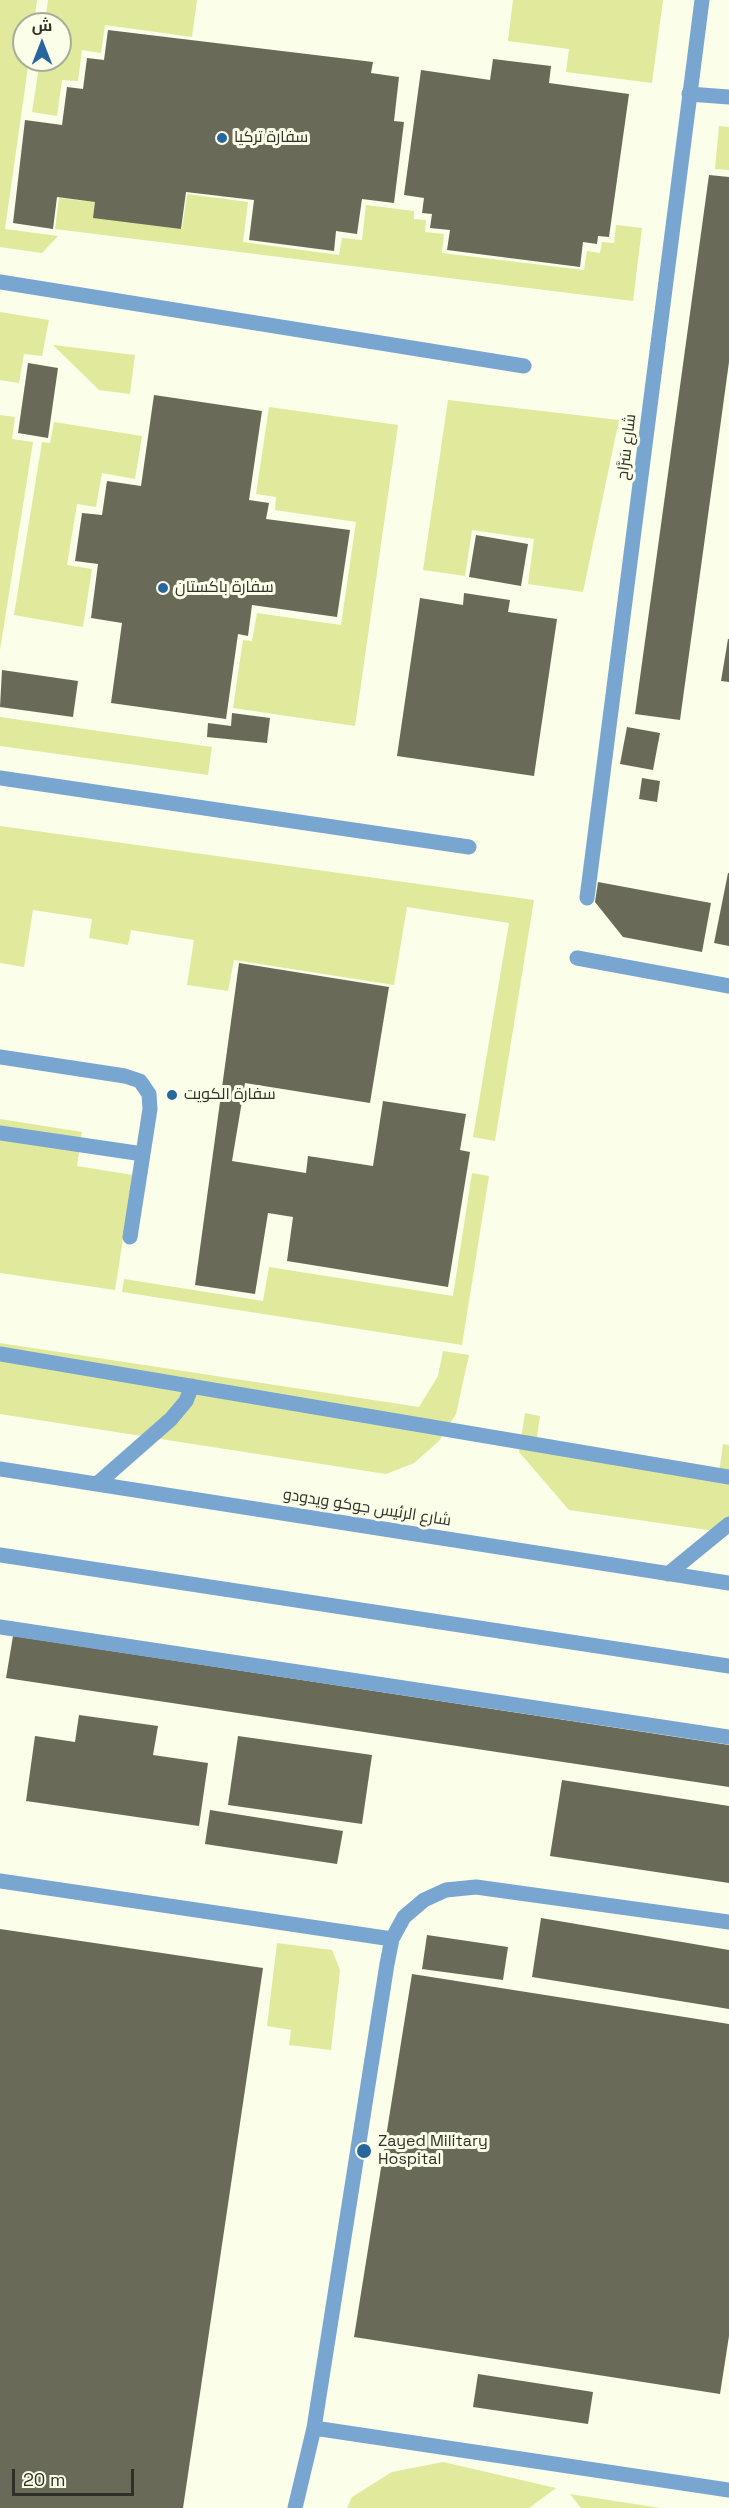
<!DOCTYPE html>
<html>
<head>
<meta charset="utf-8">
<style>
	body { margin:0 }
	#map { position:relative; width:729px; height:2508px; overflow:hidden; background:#fbfee8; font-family:"Space Grotesk",Cairo,sans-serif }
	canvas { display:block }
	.north { position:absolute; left:12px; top:12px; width:60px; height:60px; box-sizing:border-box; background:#fbfee8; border:2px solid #a9ac9b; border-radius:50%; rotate:0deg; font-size:16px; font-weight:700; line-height:24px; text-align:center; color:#2f3028 }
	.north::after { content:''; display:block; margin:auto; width:21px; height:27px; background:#29669d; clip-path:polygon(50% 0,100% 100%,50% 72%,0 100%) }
	.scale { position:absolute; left:12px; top:2469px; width:122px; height:27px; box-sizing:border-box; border:3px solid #2f3028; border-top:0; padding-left:8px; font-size:18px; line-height:21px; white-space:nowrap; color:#2f3028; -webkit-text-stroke:4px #fbfee8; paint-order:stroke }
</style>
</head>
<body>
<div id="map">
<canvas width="729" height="2508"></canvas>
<div class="north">ش</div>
<div class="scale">20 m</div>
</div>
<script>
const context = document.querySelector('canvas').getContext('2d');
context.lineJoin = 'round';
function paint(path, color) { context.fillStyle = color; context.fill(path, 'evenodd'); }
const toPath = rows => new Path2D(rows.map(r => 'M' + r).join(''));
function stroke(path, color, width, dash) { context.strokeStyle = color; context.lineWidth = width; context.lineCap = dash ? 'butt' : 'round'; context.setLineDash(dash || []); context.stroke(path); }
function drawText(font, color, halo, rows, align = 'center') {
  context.font = font + ' "Space Grotesk",Cairo,sans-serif'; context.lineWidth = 6; context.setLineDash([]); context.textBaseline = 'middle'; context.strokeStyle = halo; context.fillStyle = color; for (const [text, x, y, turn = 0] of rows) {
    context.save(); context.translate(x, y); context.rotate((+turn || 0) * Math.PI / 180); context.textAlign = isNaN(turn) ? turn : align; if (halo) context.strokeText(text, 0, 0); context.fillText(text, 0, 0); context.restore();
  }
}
paint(toPath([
	[0,0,37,0,34,24,24,24,24,60,29,60,5,229,58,236,42,253,0,247],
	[48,0,197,0,192,37,105,25,101,53,82,50,78,81,62,80,57,116,32,112,40,60,60,60,60,24,45,24],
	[513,0,663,0,652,83,566,72,569,49,508,41],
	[719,126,729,127,729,170,715,169],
	[187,194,248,202,243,242,339,255,342,238,362,240,366,205,414,211,414,219,426,220,425,232,444,234,442,253,584,270,587,251,600,253,602,242,614,243,616,225,642,228,633,301,55,229,59,198,95,202,94,217,182,229],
	[0,312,49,320,42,356,24,354,19,383,0,380],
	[53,345,135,355,130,394,99,390],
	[448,400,619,420,583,592,528,584,534,539,472,530,465,576,423,570],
	[269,407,398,425,355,726,233,708,243,640,252,641,257,613,341,625,356,522,275,510,276,497,256,494],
	[0,415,15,417,12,439,33,442,0,650],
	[54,422,142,436,135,479,102,473,96,507,77,504,67,565,92,569,83,627,14,615,42,442,50,443],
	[0,717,212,747,208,775,0,746],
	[0,826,534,900,495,1141,473,1137,509,923,407,907,394,985,234,960,228,991,187,985,194,940,131,930,128,945,89,938,92,919,33,910,24,967,0,963],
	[0,1119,82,1132,77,1166,133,1175,115,1290,0,1273],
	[472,1173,489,1176,462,1345,122,1292,124,1279,263,1301,269,1267,453,1296],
	[0,1343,419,1407,438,1376,443,1351,469,1355,456,1414,439,1441,414,1463,386,1474,0,1414],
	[525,1413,540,1416,536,1444,719,1473,723,1444,729,1445,729,1533,569,1510,519,1452],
	[277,1943,332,1950,340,1970,331,2050,289,2045,291,2030,267,2026],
	[443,2462,556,2488,529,2508,347,2508,352,2497,392,2472],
	[570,2494,660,2508,581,2508]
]), '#e1e99d');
paint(toPath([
	[108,30,373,62,371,73,399,77,394,121,404,122,394,203,362,199,357,234,336,231,334,251,249,240,254,200,186,192,181,229,93,218,95,202,57,197,53,229,13,223,25,120,62,125,67,87,83,89,87,58,104,60],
	[493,59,551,66,549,83,629,94,609,237,598,236,597,244,583,242,580,267,447,250,450,230,430,228,432,214,422,213,424,198,404,195,421,70,490,80],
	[709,175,729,177,729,362,680,720,635,714],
	[28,363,58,368,48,438,18,433],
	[154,395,262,411,249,500,269,503,266,519,350,530,337,617,252,605,248,636,238,634,226,719,111,703,122,623,91,618,98,564,75,561,82,513,102,515,107,481,141,486],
	[476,535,528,544,521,586,469,577],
	[464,593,510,600,508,612,557,619,534,776,397,756,420,598,463,605],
	[728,639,729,639,729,682,721,681],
	[2,670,78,681,73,717,0,707],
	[232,713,270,718,267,743,207,737,208,723,231,726],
	[627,727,660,733,653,770,620,764],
	[642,778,660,781,657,802,639,799],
	[728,873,729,873,729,946,714,943],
	[598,882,711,903,702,952,623,937,595,902],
	[239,963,389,987,370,1103,245,1083,232,1161,306,1173,308,1156,373,1166,383,1101,466,1114,460,1150,470,1152,448,1287,287,1261,293,1217,268,1213,255,1294,195,1285],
	[13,1636,729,1745,729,1787,6,1678],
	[79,1715,158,1726,153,1755,208,1763,199,1826,26,1801,35,1736,75,1742],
	[238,1736,372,1755,362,1824,228,1805],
	[562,1780,729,1806,729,1883,550,1856],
	[210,1810,343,1831,337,1864,205,1844],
	[541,1918,729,1950,729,2009,532,1977],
	[0,1929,263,1968,183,2508,0,2508],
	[427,1935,508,1947,503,1980,422,1969],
	[412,1974,729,2024,729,2336,720,2394,354,2337],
	[478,2374,593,2392,588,2424,473,2407]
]), '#696b58');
stroke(toPath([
	[689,94,729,97],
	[0,282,524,366],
	[0,778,469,847],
	[587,898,702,0],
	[577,958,729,986],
	[0,1057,125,1076,140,1081,149,1094,150,1109,130,1237],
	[0,1133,143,1154],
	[0,1354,729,1477],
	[0,1469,729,1583],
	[97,1484,171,1419,186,1401,192,1386],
	[0,1555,729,1666],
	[668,1574,729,1524],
	[0,1627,729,1737],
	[0,1881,392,1939],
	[314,2428,729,2490],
	[295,2508,314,2428,387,1964,392,1939,404,1917,424,1900,446,1890,476,1887,729,1922]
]), '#79a5d1', 15);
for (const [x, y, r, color] of [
	[222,138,6,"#29669d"],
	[163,588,6,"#29669d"],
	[172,1095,6,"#29669d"],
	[364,2151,8,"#29669d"]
]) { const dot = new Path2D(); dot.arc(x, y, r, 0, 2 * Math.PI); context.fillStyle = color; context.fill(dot); stroke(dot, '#fbfee8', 2); }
drawText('16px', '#2f3028', '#fbfee8', [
	["سفارة تركيا",234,138],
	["سفارة باكستان",175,588],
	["سفارة الكويت",184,1095],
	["Zayed Military",378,2142],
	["Hospital",378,2160]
], 'left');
drawText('16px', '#2f3028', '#fbfee8', [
	["شارع سَرَّاح",627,447,-83],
	["شارع الرئيس جوكو ويدودو",367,1508,9]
]);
</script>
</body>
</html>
